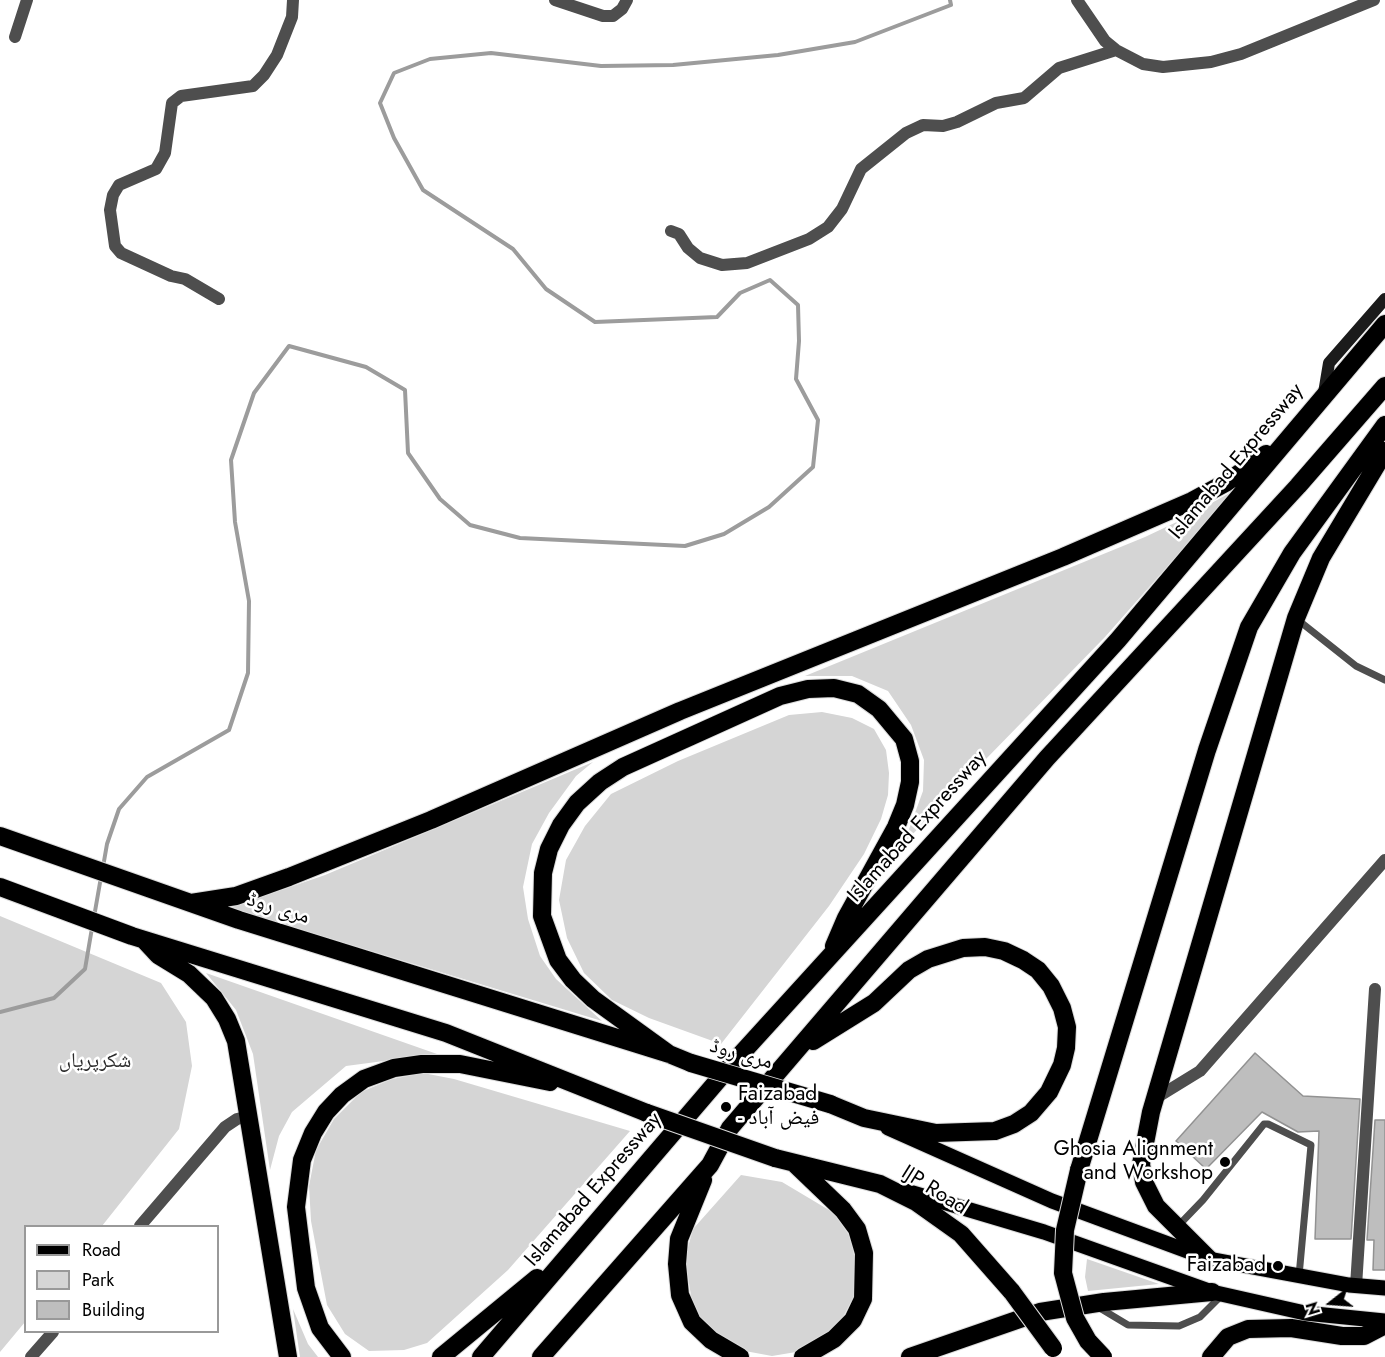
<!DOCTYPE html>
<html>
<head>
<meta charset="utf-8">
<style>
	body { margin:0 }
	#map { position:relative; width:1385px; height:1357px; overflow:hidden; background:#fff; font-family:Jost,sans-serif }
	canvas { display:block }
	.legend { position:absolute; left:24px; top:1225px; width:195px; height:108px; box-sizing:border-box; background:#fff; border:2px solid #999; margin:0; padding:8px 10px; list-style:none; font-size:18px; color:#000 }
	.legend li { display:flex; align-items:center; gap:12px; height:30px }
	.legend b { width:30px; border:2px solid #999 }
	.north { position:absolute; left:1301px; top:1273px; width:60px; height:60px; -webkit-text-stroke:4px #fff; paint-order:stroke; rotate:253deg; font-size:16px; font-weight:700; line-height:24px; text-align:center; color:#000 }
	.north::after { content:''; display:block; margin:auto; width:21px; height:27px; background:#000; clip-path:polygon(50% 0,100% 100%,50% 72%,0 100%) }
</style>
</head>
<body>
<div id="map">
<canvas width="1385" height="1357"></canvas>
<ul class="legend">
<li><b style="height:8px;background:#000"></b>Road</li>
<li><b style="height:16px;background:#d5d5d5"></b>Park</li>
<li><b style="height:16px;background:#bebebe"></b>Building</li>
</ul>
<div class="north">N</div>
</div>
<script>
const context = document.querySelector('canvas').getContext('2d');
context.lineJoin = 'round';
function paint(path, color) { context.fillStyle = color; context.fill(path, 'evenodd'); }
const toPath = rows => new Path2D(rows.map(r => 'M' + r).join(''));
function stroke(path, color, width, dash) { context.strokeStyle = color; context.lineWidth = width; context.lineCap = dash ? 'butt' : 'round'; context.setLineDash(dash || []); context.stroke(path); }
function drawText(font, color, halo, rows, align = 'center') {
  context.font = font + ' Jost,"Noto Naskh Arabic",sans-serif'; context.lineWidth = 5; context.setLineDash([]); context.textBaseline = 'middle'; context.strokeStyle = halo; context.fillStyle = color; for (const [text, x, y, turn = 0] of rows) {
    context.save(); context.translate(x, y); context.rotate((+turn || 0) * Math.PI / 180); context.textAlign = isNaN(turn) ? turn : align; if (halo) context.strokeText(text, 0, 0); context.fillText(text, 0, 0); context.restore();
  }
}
paint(toPath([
	[1235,490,1105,637,904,843,923,791,924,760,911,725,888,691,852,676,805,676,1145,537,1183,519],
	[822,712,852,718,874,729,886,750,889,773,888,795,881,819,864,854,829,906,721,1044,649,1018,612,1000,584,973,567,938,559,900,566,860,585,826,611,794,678,761,789,715],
	[593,762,576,776,549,813,532,844,523,887,528,919,540,956,556,979,602,1021,229,908,325,875],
	[0,916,161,983,186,1022,192,1066,179,1129,102,1226,26,1226,25,1322,0,1352],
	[206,973,437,1054,346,1066,292,1112,279,1136,270,1170,253,1054,236,1010],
	[423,1073,454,1079,630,1131,508,1270,427,1343,404,1350,369,1351,345,1334,327,1305,311,1221,309,1186,316,1150,334,1119,361,1092,392,1079],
	[741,1175,782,1182,834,1213,851,1238,857,1272,854,1296,843,1317,823,1339,796,1352,772,1356,745,1351,719,1338,702,1321,692,1302,685,1258,693,1229],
	[1087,1259,1159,1284,1088,1291,1085,1277],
	[293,1309,308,1344,318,1357,300,1357]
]), '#d5d5d5');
stroke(toPath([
	[103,867,107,844,119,809,147,777,229,730,248,673,249,601,235,522,231,460,254,393,289,346,366,367,405,390,408,453,440,499,470,525,520,538,685,546,724,534,769,507,813,467,818,420,796,379,799,341,798,305,770,280,740,293,717,317,595,322,546,289,513,249,423,190,394,138,380,103,394,73,430,59,491,53,601,66,673,65,778,55,855,42,951,5,950,0],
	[94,917,101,877],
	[0,1012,54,998,85,969,92,928]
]), '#9c9c9c', 4);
const building = toPath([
	[1255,1053,1303,1096,1360,1099,1351,1239,1315,1239,1319,1131,1298,1132,1262,1112,1206,1169,1176,1141,1255,1053],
	[1375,1120,1385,1120,1385,1270,1373,1270,1374,1240,1367,1240,1375,1120]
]);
paint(building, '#bebebe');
stroke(building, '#929292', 1.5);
const primary = toPath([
	[888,1128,1052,1201,1209,1259,1349,1285,1385,1288],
	[906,1191,1044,1232,1212,1292,1305,1313,1385,1321]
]);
const highway = toPath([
	[0,836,239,920,669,1054,691,1063],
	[0,887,132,936,446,1033,647,1113],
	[191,903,236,896,289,877,431,820,680,711,1063,557,1192,501,1227,482,1266,454],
	[145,941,158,955,189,974,214,998,227,1019,236,1041,288,1357],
	[813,1041,874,1003,909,970,928,959,963,948,985,947,1004,951,1023,960,1038,970,1051,986,1062,1008,1067,1027,1066,1048,1062,1065,1049,1092,1031,1113,1014,1124,995,1131,936,1133,864,1118,830,1104],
	[669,1054,593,999,573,980,558,960,542,916,543,873,549,849,561,825,577,803,600,782,623,767,780,696,808,689,834,688,858,694,879,709,904,739,910,761,910,782,905,805,896,827,846,918,834,946],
	[775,1158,880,1184,916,1202,961,1234,1012,1292],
	[795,1164,843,1210,857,1229,864,1253,863,1299,853,1320,834,1339,803,1357],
	[1079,1170,1207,750,1249,627,1292,553,1385,425],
	[703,1180,679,1239,677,1264,680,1295,692,1322,711,1340,740,1357],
	[1209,1259,1156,1206,1144,1182,1141,1164,1151,1112,1296,618,1321,558,1385,451],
	[342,1357,320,1328,306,1288,296,1207,302,1160,313,1133,326,1112,342,1095,364,1079,394,1068,422,1064,460,1064,550,1082],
	[441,1357,537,1278],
	[481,1357,731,1065,1118,640,1385,324],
	[541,1357,710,1165,730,1128,1047,758,1298,486,1385,386],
	[910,1357,1040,1312,1104,1302,1212,1292],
	[1211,1357,1228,1337,1248,1329,1291,1328,1342,1336,1364,1336,1385,1325]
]);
stroke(primary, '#dbdbdb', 17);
stroke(highway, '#dbdbdb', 20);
stroke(toPath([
	[1298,620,1356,666,1385,680],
	[1178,1226,1203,1200,1264,1124,1268,1124,1311,1145,1299,1276],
	[1098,1307,1128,1325,1179,1326,1200,1317,1221,1296]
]), '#4e4e4e', 7);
stroke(toPath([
	[555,0,603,16,613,16,622,9,627,0],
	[1077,0,1105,41,1116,50,1143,64,1163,67,1211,62,1241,54,1374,0],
	[15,37,27,0],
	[671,231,679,234,688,248,700,258,722,265,747,263,809,239,828,227,842,209,861,169,906,133,923,125,943,126,957,122,996,103,1024,98,1059,68,1116,50],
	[219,299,185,279,171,276,121,253,115,246,110,210,113,195,119,185,156,169,165,153,172,103,181,96,253,86,264,75,277,55,292,17,293,0],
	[1156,1098,1200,1071,1385,860],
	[140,1226,225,1127,237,1119,250,1116],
	[1356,1286,1375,989],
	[31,1357,53,1332]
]), '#4e4e4e', 12);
stroke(toPath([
	[1324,393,1329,363,1385,299]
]), '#1b1b1b', 12);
stroke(primary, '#000', 15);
stroke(highway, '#000', 18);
const highwayBridge = toPath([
	[691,1063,830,1104],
	[647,1113,775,1158],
	[1079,1170,1065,1230,1063,1273,1075,1318,1088,1341,1103,1357],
	[1012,1292,1053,1348]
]);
stroke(highwayBridge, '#dbdbdb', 20, []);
stroke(highwayBridge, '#000', 18);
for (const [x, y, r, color] of [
	[726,1107,6,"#000"],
	[1225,1162,6,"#000"],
	[1278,1266,6,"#000"]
]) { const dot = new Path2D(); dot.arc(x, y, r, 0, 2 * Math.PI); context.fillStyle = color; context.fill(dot); stroke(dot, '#fff', 2); }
drawText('21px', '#000', '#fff', [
	["Islamabad Expressway",1237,462,-50],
	["Islamabad Expressway",918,827,-48],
	["مری روڈ",278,909,17],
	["مری روڈ",741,1055,16],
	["Islamabad Expressway",594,1190,-49],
	["IJP Road",934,1191,32]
]);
drawText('21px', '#2c2c2c', '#fff', [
	["شکرپریاں",95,1062]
]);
drawText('21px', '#000', '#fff', [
	["Faizabad",738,1095,"left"],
	["- فیض آباد",738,1119,"left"],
	["Ghosia Alignment",1213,1150],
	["and Workshop",1213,1174],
	["Faizabad",1266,1266]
], 'right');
</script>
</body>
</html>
